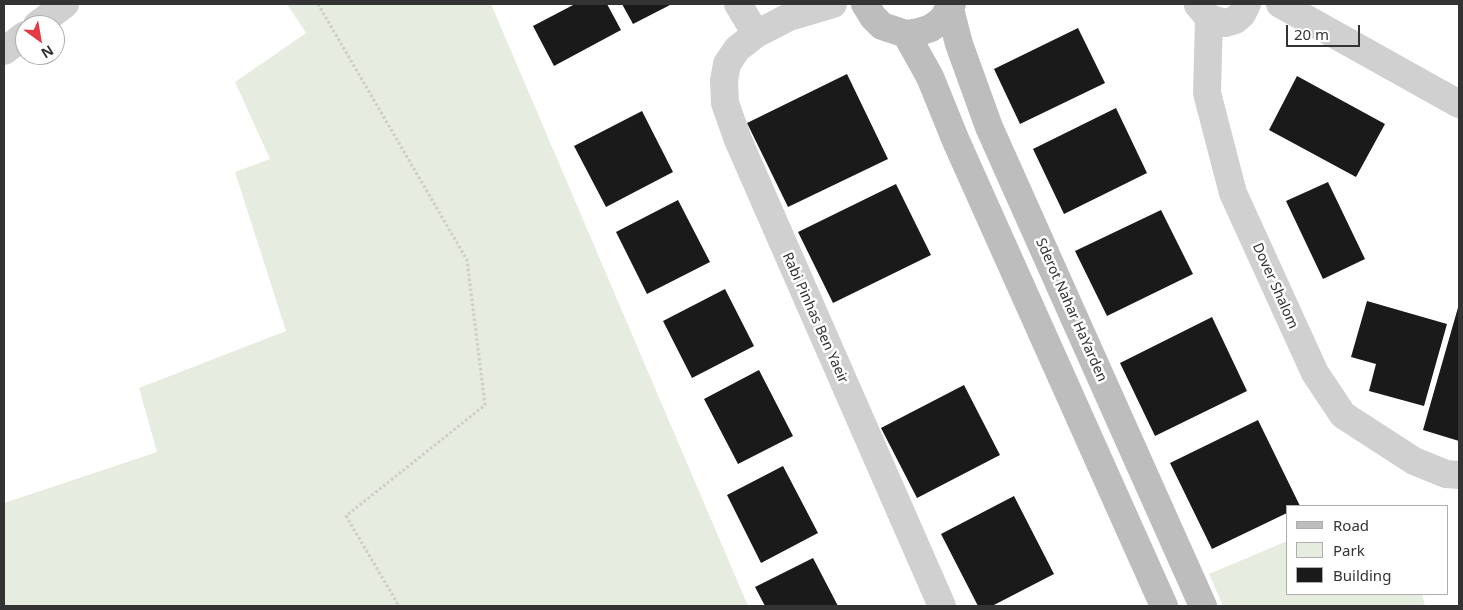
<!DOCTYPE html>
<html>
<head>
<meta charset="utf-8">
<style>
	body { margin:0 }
	#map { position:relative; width:1463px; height:610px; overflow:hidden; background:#fff; font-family:"Noto Sans",sans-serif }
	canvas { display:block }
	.frame { position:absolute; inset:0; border:5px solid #333; pointer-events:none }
	.legend { position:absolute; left:1286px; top:505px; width:162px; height:90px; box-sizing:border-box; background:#fff; border:1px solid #adadad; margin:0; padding:6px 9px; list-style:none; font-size:15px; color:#333 }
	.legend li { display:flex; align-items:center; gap:10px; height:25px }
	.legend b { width:25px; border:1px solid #adadad }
	.north { position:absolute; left:15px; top:15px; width:50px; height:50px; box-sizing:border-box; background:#fff; border:1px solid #adadad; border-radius:50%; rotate:148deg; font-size:14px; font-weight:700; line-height:20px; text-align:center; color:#333 }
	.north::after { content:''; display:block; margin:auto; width:18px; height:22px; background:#e63946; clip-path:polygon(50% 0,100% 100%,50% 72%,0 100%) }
	.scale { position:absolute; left:1286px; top:25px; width:74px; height:22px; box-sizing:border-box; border:2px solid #333; border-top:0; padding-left:6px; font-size:15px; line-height:18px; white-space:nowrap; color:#333; -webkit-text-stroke:4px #fff; paint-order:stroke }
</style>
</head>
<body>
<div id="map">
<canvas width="1463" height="610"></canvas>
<div class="frame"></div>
<ul class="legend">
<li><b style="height:6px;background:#bdbdbd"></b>Road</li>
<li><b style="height:14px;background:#e6ecdf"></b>Park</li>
<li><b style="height:14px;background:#1a1a1a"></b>Building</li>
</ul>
<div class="north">N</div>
<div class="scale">20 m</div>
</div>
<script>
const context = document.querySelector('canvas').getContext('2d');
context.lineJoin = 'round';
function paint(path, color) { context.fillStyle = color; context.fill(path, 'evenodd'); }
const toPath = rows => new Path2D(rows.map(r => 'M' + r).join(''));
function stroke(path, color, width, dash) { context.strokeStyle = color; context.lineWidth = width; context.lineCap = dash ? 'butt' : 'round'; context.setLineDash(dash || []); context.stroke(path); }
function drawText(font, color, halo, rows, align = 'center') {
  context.font = font + ' "Noto Sans",sans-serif'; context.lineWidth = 5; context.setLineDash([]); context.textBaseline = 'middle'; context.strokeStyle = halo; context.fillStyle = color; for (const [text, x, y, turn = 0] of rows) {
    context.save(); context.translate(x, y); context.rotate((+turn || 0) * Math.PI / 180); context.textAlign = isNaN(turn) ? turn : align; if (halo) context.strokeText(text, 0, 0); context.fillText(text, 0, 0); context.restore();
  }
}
paint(toPath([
	[287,4,491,4,748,606,4,606,4,503,157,452,139,388,286,331,235,172,270,159,235,82,306,33],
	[1287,541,1287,594,1422,594,1425,606,1223,606,1209,574]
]), '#e6ecdf');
paint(toPath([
	[575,4,607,4,621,30,554,66,533,26],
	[622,4,672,4,633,24],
	[1078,28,1105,83,1020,124,994,69],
	[847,74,888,159,788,207,747,123],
	[1297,76,1385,124,1356,177,1269,130],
	[1116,108,1147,173,1064,214,1033,149],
	[642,111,673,172,606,207,574,146],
	[1328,182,1365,259,1323,279,1286,201],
	[896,184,931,255,833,303,798,232],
	[678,200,710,262,647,294,616,232],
	[1161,210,1193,274,1107,316,1075,251],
	[725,289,754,346,692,378,663,321],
	[1367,301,1447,324,1424,406,1369,391,1376,364,1351,357],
	[1459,304,1459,441,1423,430],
	[1212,317,1247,391,1155,436,1120,363],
	[759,370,793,436,738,464,704,399],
	[964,385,1000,455,917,498,881,428],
	[1258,420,1300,506,1287,506,1287,513,1212,549,1170,463],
	[783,466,818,533,761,563,727,495],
	[1014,496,1054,574,992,606,978,606,941,534],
	[813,558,838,606,765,606,755,587]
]), '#1a1a1a');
stroke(toPath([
	[318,4,467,260,485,405,346,516,399,606]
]), '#cdcdcd', 3, [2.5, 2.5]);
stroke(toPath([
	[738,4,756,34],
	[833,4,789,17,756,34,737,49,727,64,724,81,725,103,738,140,942,606],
	[1280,4,1459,104],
	[1198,5,1209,18,1225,23,1235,20,1242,14,1247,4],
	[1209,18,1207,93,1233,193,1315,373,1343,415,1414,461,1446,474,1459,475]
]), '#d0d0d0', 28);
stroke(toPath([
	[37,25,65,4],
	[4,51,25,35]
]), '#d0d0d0', 28);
stroke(toPath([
	[865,4,873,17,882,26,906,34,919,32,931,28,942,20,952,4],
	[950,9,959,44,989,127,1203,606],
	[906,34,930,77,956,141,1164,606]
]), '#bdbdbd', 28);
drawText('14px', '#333', '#fff', [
	["Dover Shalom",1275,286,66],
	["Sderot Nahar HaYarden",1071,310,66],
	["Rabi Pinhas Ben Yaeir",815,318,66]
]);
</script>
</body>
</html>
